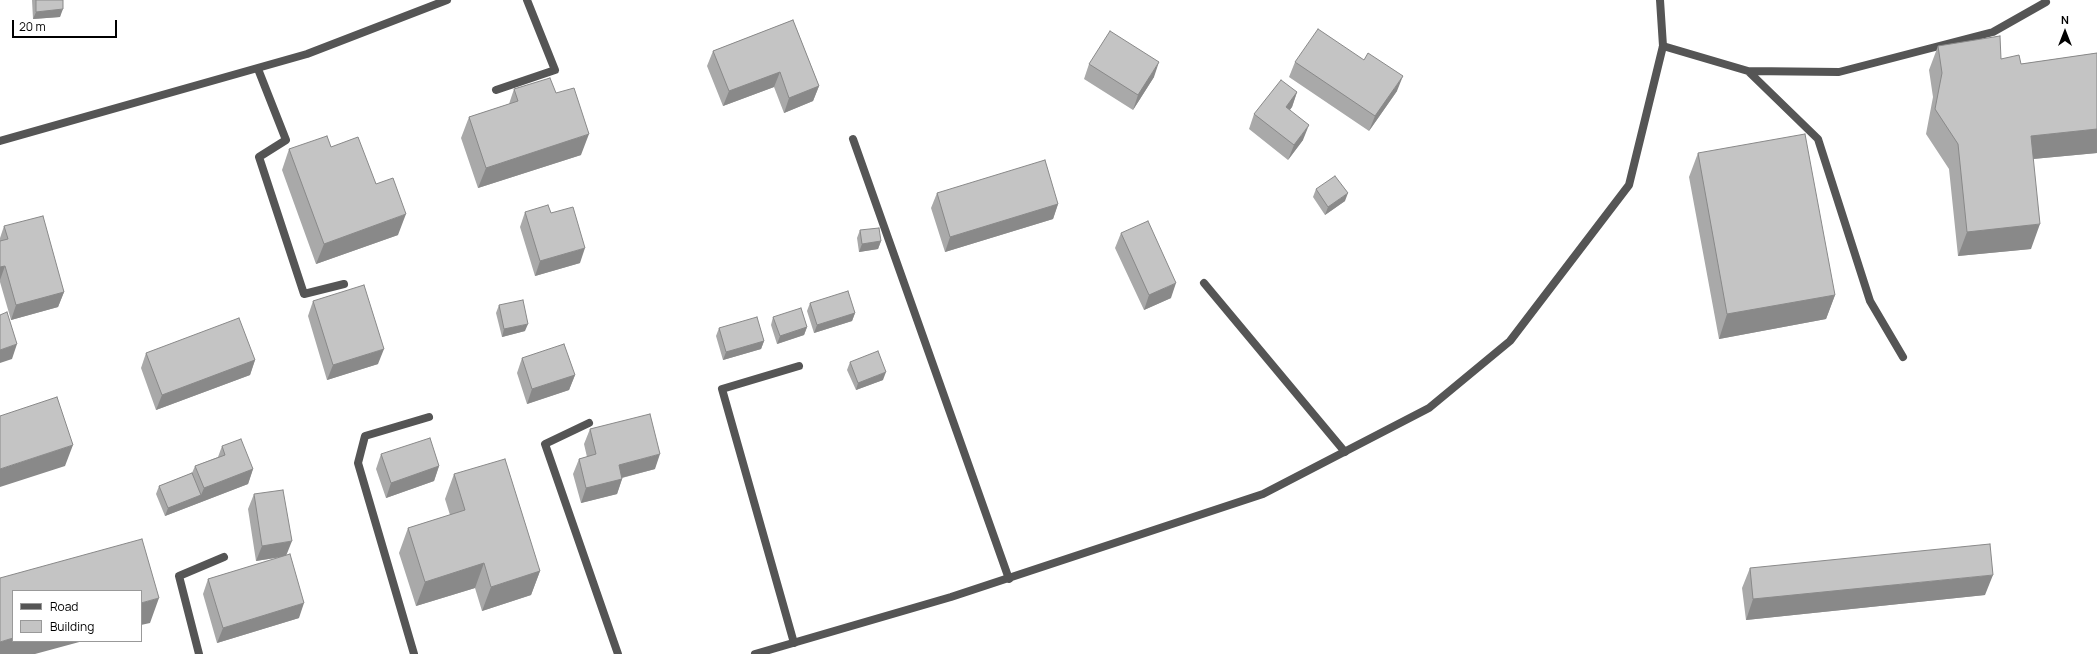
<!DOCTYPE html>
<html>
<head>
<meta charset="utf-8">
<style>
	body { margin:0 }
	#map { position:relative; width:2097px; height:654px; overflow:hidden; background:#fff; font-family:Manrope,sans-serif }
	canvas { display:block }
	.legend { position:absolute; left:12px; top:590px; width:130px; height:52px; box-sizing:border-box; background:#fff; border:1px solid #999; margin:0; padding:5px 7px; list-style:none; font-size:12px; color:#000 }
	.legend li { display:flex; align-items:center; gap:8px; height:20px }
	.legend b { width:20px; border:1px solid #999 }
	.north { position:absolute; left:2045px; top:12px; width:40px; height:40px; -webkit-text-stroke:3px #fff; paint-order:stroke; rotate:0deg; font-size:11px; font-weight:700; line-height:16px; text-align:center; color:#000 }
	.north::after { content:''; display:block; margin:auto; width:14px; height:18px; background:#000; clip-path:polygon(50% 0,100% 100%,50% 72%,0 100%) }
	.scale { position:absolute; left:12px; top:20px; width:105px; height:18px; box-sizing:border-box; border:2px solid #000; border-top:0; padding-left:5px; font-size:12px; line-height:14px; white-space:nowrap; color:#000; -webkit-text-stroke:3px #fff; paint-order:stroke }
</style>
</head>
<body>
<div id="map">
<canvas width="2097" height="654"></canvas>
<ul class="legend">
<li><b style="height:5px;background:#555"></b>Road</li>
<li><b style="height:11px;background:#c4c4c4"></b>Building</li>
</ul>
<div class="north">N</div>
<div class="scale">20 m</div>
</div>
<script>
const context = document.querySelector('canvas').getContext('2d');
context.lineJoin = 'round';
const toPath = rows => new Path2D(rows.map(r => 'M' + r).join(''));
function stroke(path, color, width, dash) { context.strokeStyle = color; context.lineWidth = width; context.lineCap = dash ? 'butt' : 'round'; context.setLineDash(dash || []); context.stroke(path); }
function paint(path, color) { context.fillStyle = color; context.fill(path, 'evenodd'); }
stroke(toPath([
	[1663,46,1748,71,1818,139,1870,301,1903,357],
	[258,69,286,140,259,157,304,294,344,284],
	[1748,71,1839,72,1993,32,2046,2],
	[496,90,555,70,527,0],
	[853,139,1009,579],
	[1204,283,1345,452],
	[589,423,545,444,618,654],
	[794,643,722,389,799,366],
	[199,654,179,576,224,557],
	[414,654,358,463,365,436,429,417]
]), '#555', 8);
stroke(toPath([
	[0,141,307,54,447,0],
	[755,654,951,597,1263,494,1429,408,1510,341,1629,185,1663,46,1660,0]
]), '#555', 8);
paint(toPath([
	[32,0,63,0,60,17,33,19],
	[793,20,819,86,813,101,784,113,774,87,723,106,707,66,713,51],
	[1938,46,2021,64,2097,53,2097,153,2033,159,2031,249,1958,256,1949,169,1926,134,1933,97,1929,70],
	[1295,62,1397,91,1369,131,1289,77],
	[1089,64,1154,77,1133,110,1084,79],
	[514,89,556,93,581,155,478,188,461,138,469,117,509,104],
	[1297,92,1292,107,1290,110,1303,140,1288,160,1249,129,1254,114],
	[331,147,376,184,398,235,316,264,282,170,289,149],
	[1698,153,1835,295,1826,319,1719,339,1689,177],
	[1316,189,1345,201,1325,215,1313,197],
	[937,193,1058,204,1053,219,945,252,931,208],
	[525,212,551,213,580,263,535,276,520,227],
	[4,226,64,292,58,307,11,320,0,282,0,238],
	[860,230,881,241,878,249,859,252,857,238],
	[1121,233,1171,298,1144,310,1115,248],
	[313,301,378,364,327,380,308,316],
	[810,303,855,313,852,321,814,333,807,311],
	[499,305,525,331,502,337,496,313],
	[773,317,807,327,804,335,777,344,771,325],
	[719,328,764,341,761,349,723,360,716,336],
	[146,353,255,360,250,375,156,410,141,368],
	[522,358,575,375,569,390,527,404,517,373],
	[850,362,883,380,856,390,847,370],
	[590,429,655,469,622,478,622,479,617,494,581,503,573,474,579,459,587,457,584,444],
	[222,446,253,469,248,484,165,516,156,494,159,486,192,473,195,466,218,457],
	[381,454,439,466,434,481,386,498,376,469],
	[454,474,540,571,531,595,482,611,475,588,416,606,399,553,408,528,450,515,445,499],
	[254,494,286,555,299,618,217,643,203,594,208,579,282,557,256,561,248,509],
	[1750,568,1985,595,1746,620,1742,588]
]), '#a9a9a9');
paint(toPath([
	[63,9,60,17,33,19,36,12],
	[1159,62,1154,77,1133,110,1138,95],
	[780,72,774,87,723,106,729,91],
	[1403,76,1397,91,1369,131,1375,116],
	[819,86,813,101,784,113,789,98],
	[1297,92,1292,107,1280,122,1286,107],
	[1309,125,1303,140,1288,160,1294,145],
	[2097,129,2097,153,2022,160,2031,136],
	[589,134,581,155,478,188,486,168],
	[1348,193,1345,201,1325,215,1328,207],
	[1058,204,1053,219,945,252,950,237],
	[406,214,398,235,316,264,324,244],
	[2040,224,2031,249,1958,256,1967,232],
	[881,241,878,249,859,252,862,244],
	[585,248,580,263,535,276,540,261],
	[5,266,0,280,0,267],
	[1176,283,1171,298,1144,310,1149,295],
	[64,292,58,307,11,320,16,305],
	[1835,295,1826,319,1719,339,1727,314],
	[855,313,852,321,814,333,817,325],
	[528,324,525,331,502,337,504,329],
	[807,327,804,335,777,344,780,336],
	[764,341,761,349,723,360,726,352],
	[17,344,12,359,0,363,0,350],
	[384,349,378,364,327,380,333,365],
	[255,360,250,375,156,410,162,395],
	[886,372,883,380,856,390,858,383],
	[575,375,569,390,527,404,532,389],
	[73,445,65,466,0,487,0,469],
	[660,454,655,469,613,480,619,465],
	[439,466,434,481,386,498,391,483],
	[253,469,248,484,165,516,168,508,201,495,204,488],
	[622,479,617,494,581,503,586,488],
	[292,541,286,556,256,561,262,546],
	[484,563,475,588,416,606,425,582],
	[540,571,531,595,482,611,491,587],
	[1993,575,1985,595,1746,620,1753,599],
	[159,598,150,623,141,625,141,603],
	[304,603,299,618,217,643,223,628],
	[13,638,13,641,83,641,35,654,0,654,0,642]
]), '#898989');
const building = toPath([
	[36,0,63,0,63,9,36,12,36,0],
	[793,20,819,86,789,98,780,72,729,91,713,51,793,20],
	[1318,29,1364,60,1368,53,1403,76,1375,116,1295,62,1318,29],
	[1110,31,1159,62,1138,95,1089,64,1110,31],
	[2000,36,2001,59,2019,55,2021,64,2097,53,2097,129,2031,136,2040,224,1967,232,1958,144,1935,109,1942,73,1938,46,2000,36],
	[550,78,556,93,574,88,589,134,486,168,469,117,518,101,514,89,550,78],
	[1281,80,1297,92,1286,107,1309,125,1294,145,1254,114,1281,80],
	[1805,134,1835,295,1727,314,1698,153,1805,134],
	[327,136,331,147,358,137,376,184,393,178,406,214,324,244,289,149,327,136],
	[1045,160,1058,204,950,237,937,193,1045,160],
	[1335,176,1348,193,1328,207,1316,189,1335,176],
	[548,205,551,213,573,207,585,248,540,261,525,212,548,205],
	[43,216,64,292,16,305,5,266,0,267,0,241,8,239,4,226,43,216],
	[1148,221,1176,283,1149,295,1121,233,1148,221],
	[879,228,881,241,862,244,860,230,879,228],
	[364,285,384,349,333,365,313,301,364,285],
	[848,291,855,313,817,325,810,303,848,291],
	[523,300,528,324,504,329,499,305,523,300],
	[801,308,807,327,780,336,773,317,801,308],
	[7,312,17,344,0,350,0,315,7,312],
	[757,317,764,341,726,352,719,328,757,317],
	[239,318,255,360,162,395,146,353,239,318],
	[564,344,575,375,532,389,522,358,564,344],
	[878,351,886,372,858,383,850,362,878,351],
	[57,397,73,445,0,469,0,416,57,397],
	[650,414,660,454,619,465,622,479,586,488,579,459,596,454,590,429,650,414],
	[430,438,439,466,391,483,381,454,430,438],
	[241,439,253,469,204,488,195,466,225,455,222,446,241,439],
	[505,459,540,571,491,587,484,563,425,582,408,528,465,510,454,474,505,459],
	[192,473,201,495,168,508,159,486,192,473],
	[283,490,292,541,262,546,254,494,283,490],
	[142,539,159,598,141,603,141,591,13,591,13,638,0,642,0,578,142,539],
	[1990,544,1993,575,1753,599,1750,568,1990,544],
	[290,554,304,603,223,628,208,579,290,554]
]);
paint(building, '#c4c4c4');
stroke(building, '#898989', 1);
</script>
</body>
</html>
